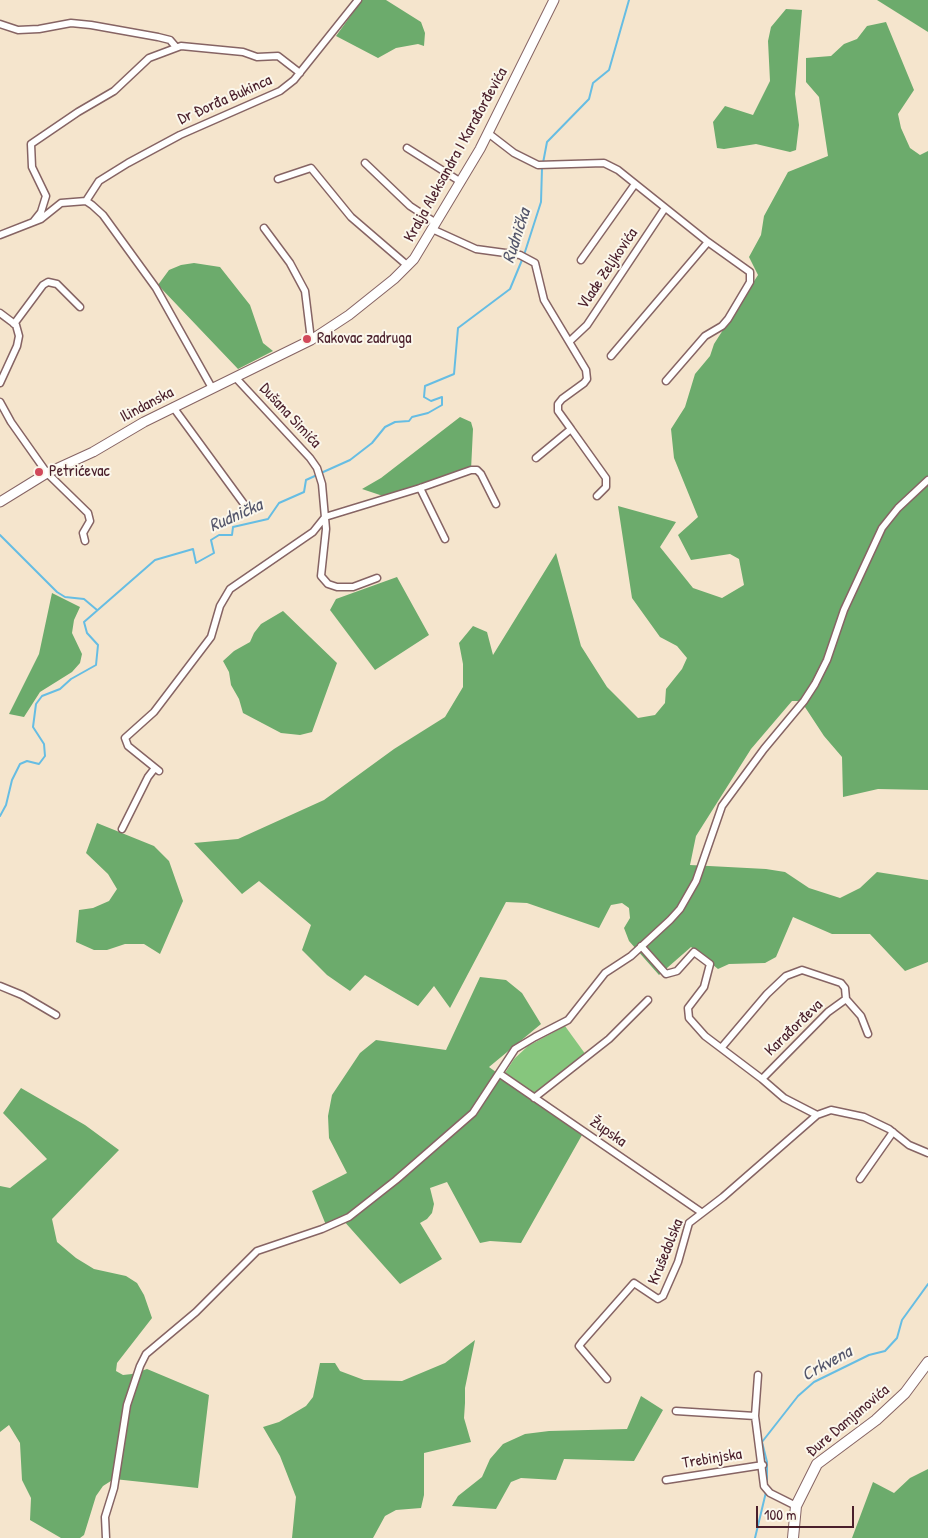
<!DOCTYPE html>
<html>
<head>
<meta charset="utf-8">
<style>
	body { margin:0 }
	#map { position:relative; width:928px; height:1538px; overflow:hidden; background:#f5e5cd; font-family:"Patrick Hand",sans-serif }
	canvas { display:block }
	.scale { position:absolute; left:756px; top:1506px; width:98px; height:22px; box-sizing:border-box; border:2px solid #4a1f2b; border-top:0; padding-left:6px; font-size:15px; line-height:18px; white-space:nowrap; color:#4a1f2b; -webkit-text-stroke:4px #fbf7ec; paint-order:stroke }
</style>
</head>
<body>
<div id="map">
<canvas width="928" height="1538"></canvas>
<div class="scale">100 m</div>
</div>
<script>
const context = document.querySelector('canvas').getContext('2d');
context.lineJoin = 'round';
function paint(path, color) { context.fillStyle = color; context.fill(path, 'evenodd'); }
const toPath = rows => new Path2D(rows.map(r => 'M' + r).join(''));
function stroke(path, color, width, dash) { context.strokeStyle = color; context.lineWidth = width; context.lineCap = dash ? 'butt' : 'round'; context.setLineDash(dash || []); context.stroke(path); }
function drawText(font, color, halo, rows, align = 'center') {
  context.font = font + ' "Patrick Hand",sans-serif'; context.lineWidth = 4; context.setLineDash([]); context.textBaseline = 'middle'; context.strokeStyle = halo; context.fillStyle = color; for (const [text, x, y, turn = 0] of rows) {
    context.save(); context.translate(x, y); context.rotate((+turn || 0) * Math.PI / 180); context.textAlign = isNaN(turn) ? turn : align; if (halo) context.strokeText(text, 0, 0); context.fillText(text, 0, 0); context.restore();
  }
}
paint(toPath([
	[565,1026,586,1055,535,1095,505,1073,514,1059,528,1046]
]), '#86c67d');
paint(toPath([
	[362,0,386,0,421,22,425,33,424,46,418,44,396,48,378,58,336,36],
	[877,0,928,0,928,32],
	[786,9,802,10,795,94,799,125,796,150,790,152,756,144,724,149,717,148,713,122,725,106,753,115,770,81,768,41,771,27],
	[886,22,914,90,898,114,901,128,910,148,920,155,928,151,928,790,878,789,843,797,842,757,824,736,801,701,792,701,751,749,696,836,690,865,766,869,785,872,809,888,840,898,860,888,877,872,928,880,928,962,905,971,870,934,832,934,793,917,776,957,765,963,729,964,718,969,691,947,659,975,629,941,624,928,630,918,629,908,622,903,611,905,599,928,527,903,506,902,450,1008,434,986,418,1006,365,975,350,991,327,975,302,950,311,925,259,881,242,894,194,843,238,839,324,800,394,749,445,717,463,687,463,664,459,643,473,626,487,632,493,655,556,553,581,646,607,687,638,718,655,715,665,703,666,689,682,669,687,658,677,646,660,637,632,598,618,506,676,522,660,547,693,588,722,598,744,585,739,559,730,554,691,560,678,535,698,517,674,458,671,429,685,407,695,374,710,356,714,344,758,275,749,257,761,235,764,216,788,172,828,156,819,97,806,82,806,58,831,56,844,44,857,39,867,26],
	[194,263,220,267,250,305,263,343,273,351,238,369,158,285,169,270,181,265],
	[460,417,471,422,473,429,471,470,389,498,362,489,381,478],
	[397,577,429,635,375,670,330,610,336,599],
	[52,593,80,607,74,620,72,633,82,654,80,663,72,672,40,692,24,717,9,714,39,654],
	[283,611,337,663,312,732,300,735,281,733,243,713,239,699,231,685,229,672,223,661,234,651,250,642,254,633,261,624],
	[97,823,154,846,169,861,183,901,160,954,144,944,125,944,107,950,94,950,76,942,79,910,93,908,109,901,117,889,108,874,86,853],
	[480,977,506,980,522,993,541,1024,489,1067,582,1135,521,1243,490,1241,480,1243,447,1182,430,1188,434,1204,432,1213,427,1219,420,1223,442,1259,400,1284,343,1220,326,1225,312,1191,347,1173,329,1138,328,1116,332,1095,360,1053,376,1040,446,1050],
	[21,1088,85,1125,119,1150,52,1219,57,1242,76,1258,94,1269,126,1276,137,1283,144,1295,152,1318,117,1363,116,1371,123,1375,132,1374,147,1369,209,1395,198,1488,114,1479,103,1486,96,1496,84,1535,80,1538,61,1538,30,1520,31,1498,22,1480,20,1443,9,1425,0,1432,0,1186,10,1188,47,1159,3,1113],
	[475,1340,465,1388,465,1403,464,1418,471,1442,424,1453,424,1495,421,1508,396,1510,385,1516,373,1538,292,1538,296,1497,280,1456,263,1427,279,1422,306,1406,313,1397,320,1363,335,1363,340,1371,364,1380,402,1381,445,1363],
	[641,1396,663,1410,634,1461,564,1459,556,1480,521,1478,511,1482,496,1509,452,1506,458,1496,482,1477,490,1459,503,1444,525,1434,549,1431,627,1429],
	[928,1469,928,1538,852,1538,873,1482,894,1493,910,1478]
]), '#6cab6c');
stroke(toPath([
	[543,163,547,142,589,99,593,83,609,70,629,0],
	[524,255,541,202,542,168],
	[321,473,350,460,372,443,385,427,395,422,409,421,412,417,428,413,442,405,442,397,431,401,424,397,425,386,454,374,458,328,510,289,522,260],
	[0,535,57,592,65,597,84,599,97,610],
	[0,816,6,805,12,780,20,764,27,761,39,764,45,756,44,744,33,727,36,704,42,696,60,689,71,679,96,665,98,645,87,633,84,622,155,560,193,549,196,563,214,553,211,540,219,535,232,535,233,527,268,519,279,503,304,492,306,480,317,475],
	[767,1487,767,1462,762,1442,798,1396,814,1382,869,1355,885,1351,897,1338,902,1320,928,1284],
	[755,1538,766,1492]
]), '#66bde3', 2);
const street = toPath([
	[0,24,18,30,39,29,71,23,91,25,158,37,170,40,176,47],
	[488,133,514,153,538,165,604,163,618,170,708,242,750,272,750,282,728,319,722,326,705,336,666,381],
	[407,148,461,182],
	[365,163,410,206,436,223],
	[278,179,311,168,351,217,408,266],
	[86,201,99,181,128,163,180,135,280,91,294,80,358,0],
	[33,222,41,212,46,196,32,167,31,144,78,112,114,91,149,58,181,46,243,52,257,57,278,56,300,73],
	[264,228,290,263,305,291,311,340],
	[432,229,476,249,520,255,535,263,544,300,586,370,587,379,584,383,562,399,558,404,558,411,571,429,536,458],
	[0,235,41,219,61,203,86,201,92,205,103,215,156,288,212,388],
	[581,260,635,184],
	[0,313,16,325,19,336,17,346,0,383],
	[14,324,43,285,48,282,57,284,80,307],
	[570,341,587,325,665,208],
	[611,356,708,242],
	[235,377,310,458,317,468,322,484,326,529,321,576,328,584,337,587,353,587,377,578],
	[0,402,11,422,47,473,88,513,90,521,83,533,85,541],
	[173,407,244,504],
	[571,429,606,478,606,487,597,496],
	[420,488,445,539],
	[159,771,128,746,125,738,154,712,211,637,220,606,230,589,313,532,325,517,420,488,471,470,477,470,481,474,496,504],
	[122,829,148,777,155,768],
	[641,946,666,974,677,971,694,952,710,964,704,987,688,1008,689,1018,705,1036,762,1079,784,1098,817,1115,831,1110,864,1117,889,1129,909,1145,928,1153],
	[0,986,22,995,56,1015],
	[722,1047,767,994,786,976,802,970,841,983,845,988,846,999,861,1016,868,1034],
	[500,1074,701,1212],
	[762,1079,828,1012,846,999],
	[534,1098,609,1039,648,1000],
	[860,1179,893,1132],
	[758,1375,755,1416,764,1486,770,1493,796,1506],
	[607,1379,579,1346,582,1342,634,1283,658,1299,663,1296,678,1262,689,1223,723,1197,817,1115],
	[676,1411,755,1416],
	[666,1480,763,1465],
	[106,1538,105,1517,114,1488,127,1405,140,1366,146,1354,196,1312,257,1251,322,1229,349,1217,396,1180,473,1113,515,1049,535,1037,568,1020,605,973,631,956,670,920,680,909,696,881,722,806,764,749,804,701,815,684,827,660,844,610,882,528,898,508,928,480]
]);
const secondary = toPath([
	[0,502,47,473,93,452,144,422,311,340,349,315,394,279,414,259,480,149,554,0]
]);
const primary = toPath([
	[793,1538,796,1506,817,1464,876,1420,905,1393,928,1362]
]);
stroke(street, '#866464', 9);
stroke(secondary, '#866464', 11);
stroke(primary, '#866464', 12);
stroke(street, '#fff', 6);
stroke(secondary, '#fff', 9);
stroke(primary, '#fff', 10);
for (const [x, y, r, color] of [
	[307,339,5,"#d1495b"],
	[39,472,5,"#d1495b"]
]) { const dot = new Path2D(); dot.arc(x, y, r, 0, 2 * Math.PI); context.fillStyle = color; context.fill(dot); stroke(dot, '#fbf7ec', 2); }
drawText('16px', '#4a1f2b', '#fbf7ec', [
	["Dr Đorđa Bukinca",225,100,-24],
	["Kralja Aleksandra I Karađorđevića",456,155,-61],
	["Vlade Zeljkovića",608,269,-56],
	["Ilindanska",147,405,-28],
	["Dušana Simića",290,416,47],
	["Karađorđeva",794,1028,-44],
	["Župska",608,1132,35],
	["Krušedolska",666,1252,-68],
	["Đure Damjanovića",848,1421,-40],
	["Trebinjska",712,1459,-9]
]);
drawText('16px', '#4a1f2b', '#fbf7ec', [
	["Rakovac zadruga",317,339],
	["Petrićevac",49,472]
], 'left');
drawText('italic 18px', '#54566b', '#fbf7ec', [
	["Rudnička",517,236,-72],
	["Rudnička",236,516,-24],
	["Crkvena",827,1364,-29]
]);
</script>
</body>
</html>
